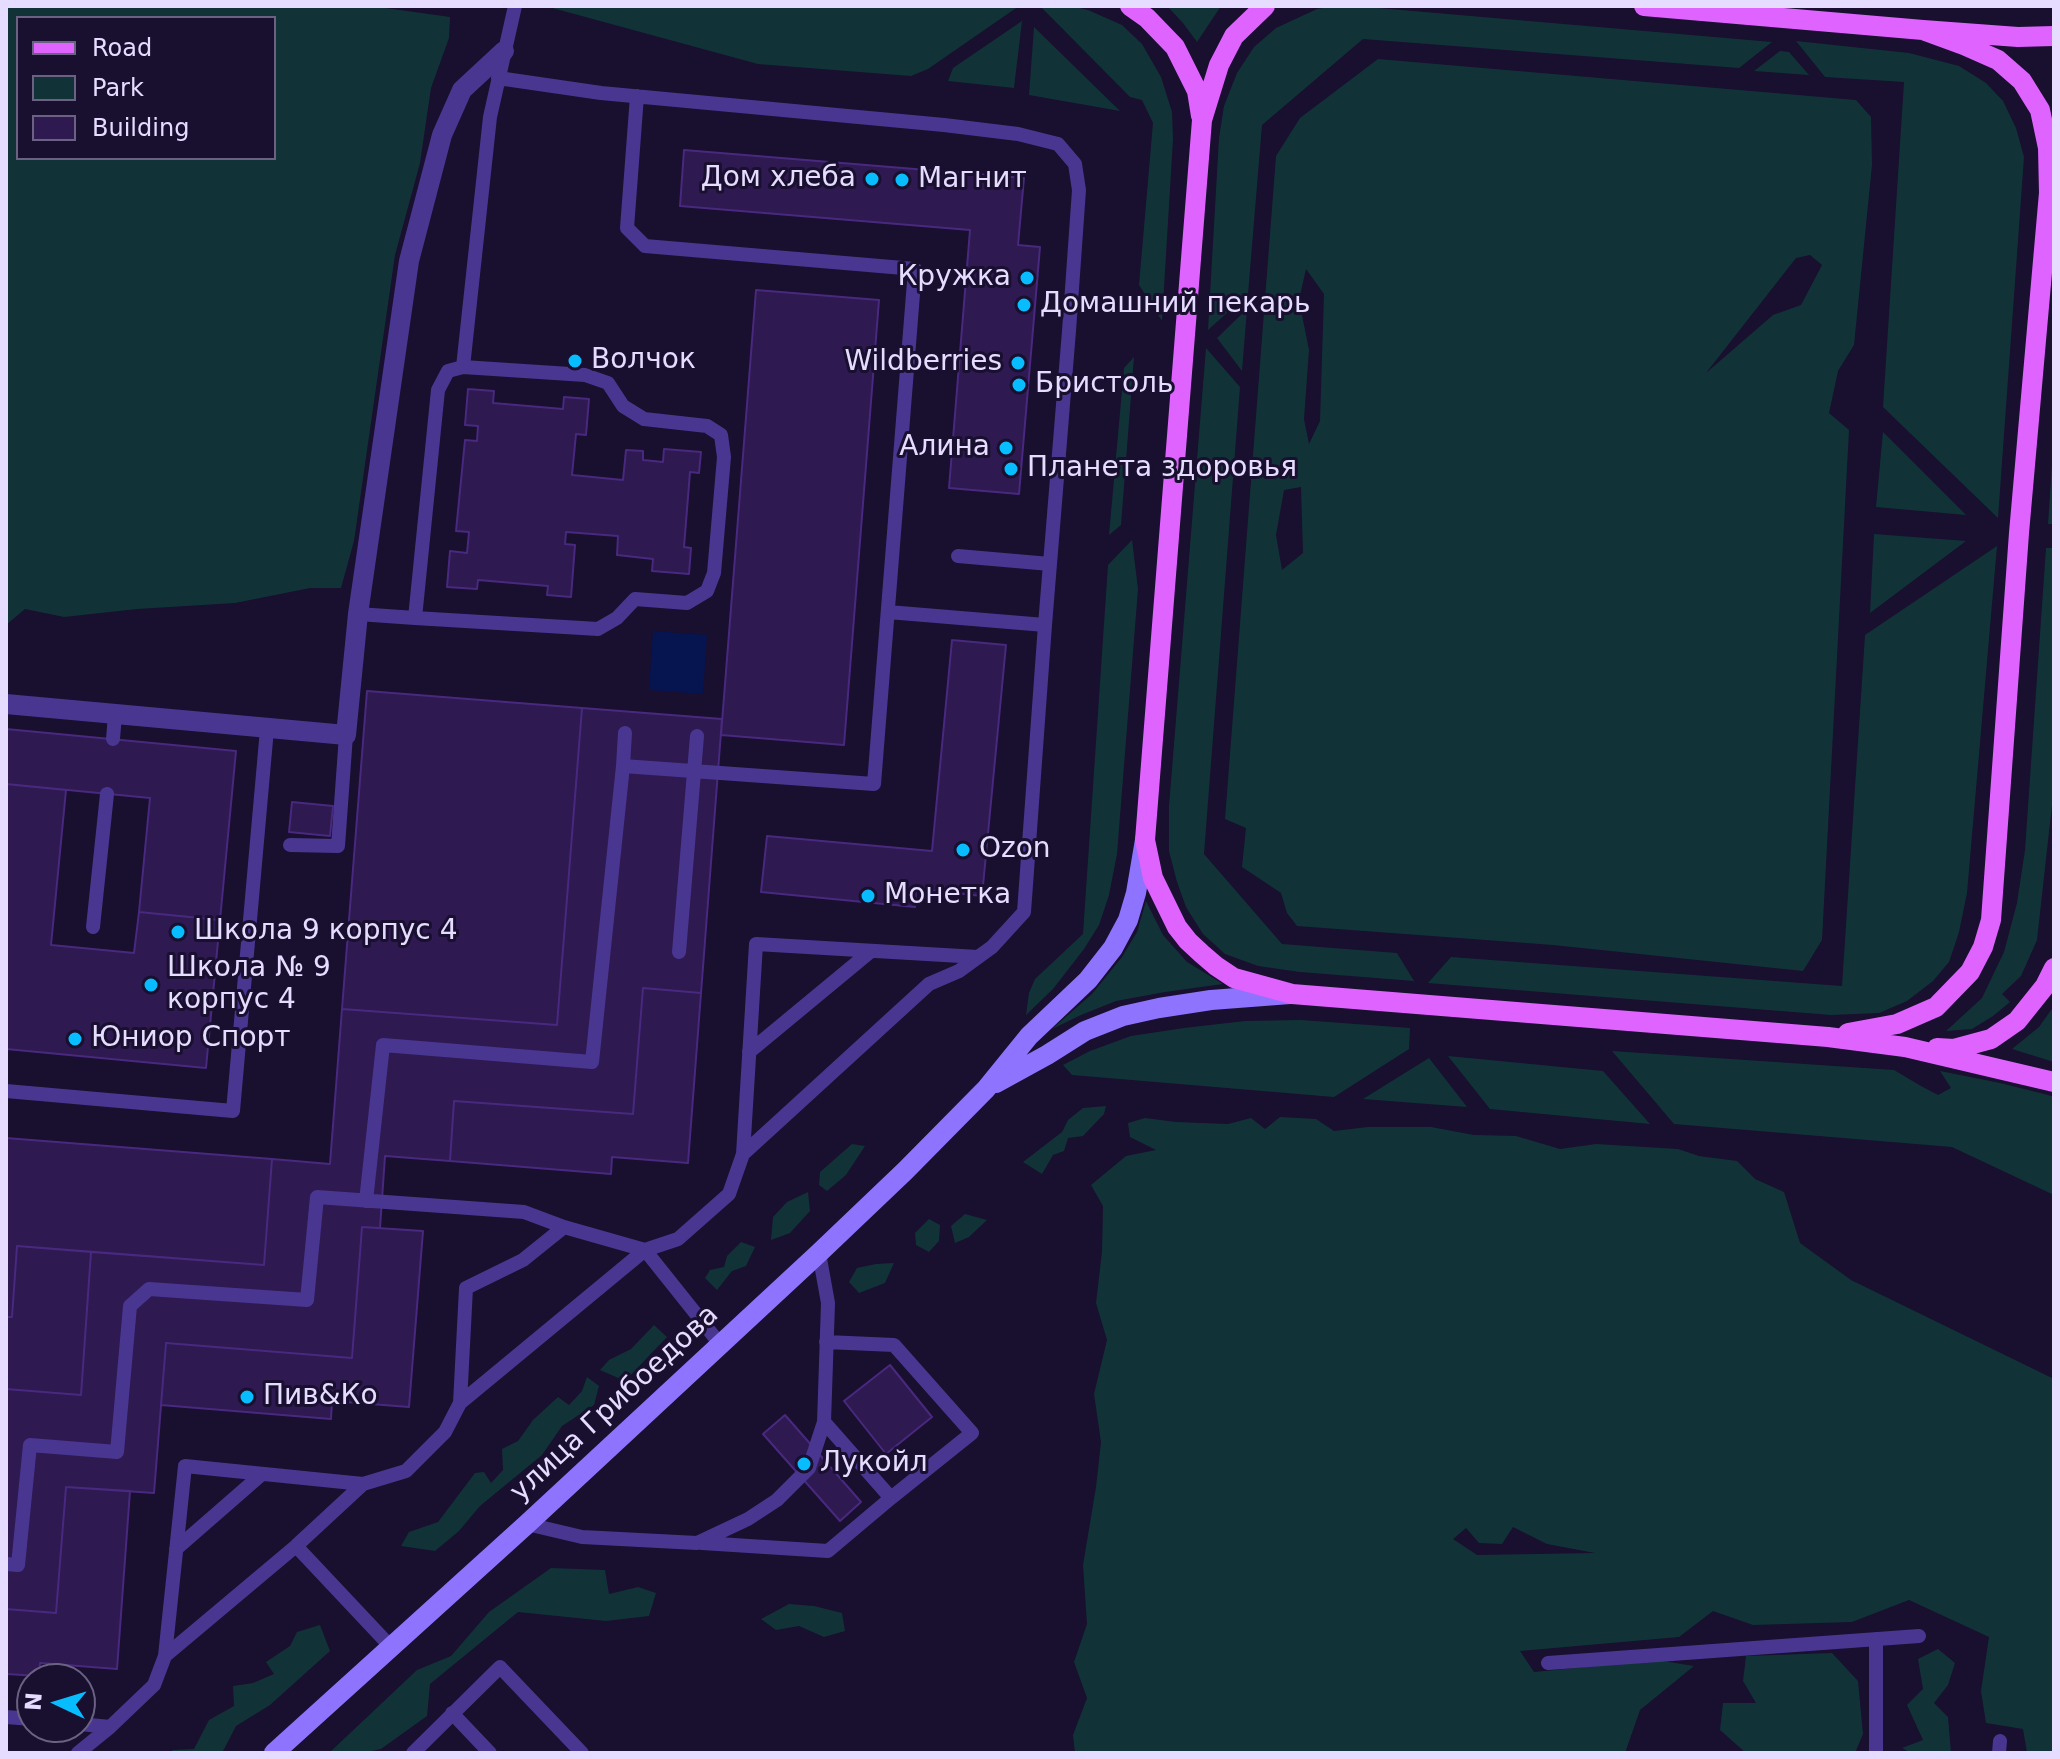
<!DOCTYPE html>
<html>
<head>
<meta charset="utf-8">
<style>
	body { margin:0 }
	#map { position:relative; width:2060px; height:1759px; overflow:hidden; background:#190f2e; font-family:"DejaVu Sans",sans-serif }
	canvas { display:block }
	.frame { position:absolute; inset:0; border:8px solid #e6dcff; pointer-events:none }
	.legend { position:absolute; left:16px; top:16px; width:260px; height:144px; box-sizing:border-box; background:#190f2e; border:2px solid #6b6182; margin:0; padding:10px 14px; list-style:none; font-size:24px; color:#e6dcff }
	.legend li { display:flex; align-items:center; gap:16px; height:40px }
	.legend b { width:40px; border:2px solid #6b6182 }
	.north { position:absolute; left:16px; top:1663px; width:80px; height:80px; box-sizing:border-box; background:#190f2e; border:2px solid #6b6182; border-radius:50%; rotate:274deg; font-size:22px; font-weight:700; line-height:32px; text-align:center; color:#e6dcff }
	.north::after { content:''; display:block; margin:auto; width:28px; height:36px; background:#08bdff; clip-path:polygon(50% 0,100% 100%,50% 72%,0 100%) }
</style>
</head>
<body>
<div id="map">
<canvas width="2060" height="1759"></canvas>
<div class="frame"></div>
<ul class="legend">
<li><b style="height:10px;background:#df63ff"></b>Road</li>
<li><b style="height:22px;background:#113338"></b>Park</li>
<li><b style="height:22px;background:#2e1951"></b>Building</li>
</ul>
<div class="north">N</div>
</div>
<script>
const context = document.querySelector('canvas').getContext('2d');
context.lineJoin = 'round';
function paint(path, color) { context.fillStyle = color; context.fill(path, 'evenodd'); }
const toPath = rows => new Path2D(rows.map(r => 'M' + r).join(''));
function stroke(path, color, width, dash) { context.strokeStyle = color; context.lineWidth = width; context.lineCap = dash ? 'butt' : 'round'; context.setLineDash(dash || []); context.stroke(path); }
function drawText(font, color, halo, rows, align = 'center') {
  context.font = font + ' "DejaVu Sans",sans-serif'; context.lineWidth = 6; context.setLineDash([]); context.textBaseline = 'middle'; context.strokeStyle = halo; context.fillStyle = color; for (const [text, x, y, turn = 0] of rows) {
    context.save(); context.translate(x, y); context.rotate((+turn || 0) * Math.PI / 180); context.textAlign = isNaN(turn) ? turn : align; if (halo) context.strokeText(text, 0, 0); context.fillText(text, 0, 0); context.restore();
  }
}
paint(toPath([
	[6,6,371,6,450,17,449,38,431,88,420,163,395,255,354,541,341,588,310,588,235,603,137,609,64,617,25,609,6,625],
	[18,18,274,18,274,158,18,158],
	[545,6,1019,6,928,69,911,76,758,64],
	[1040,6,1071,6,1088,10,1122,25,1142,44,1161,77,1172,112,1173,139,1162,321,1139,285,1153,123,1142,100,1130,97],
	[1167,6,1221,6,1197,42,1183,23],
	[1335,6,1355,6,1772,42,1739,68,1363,39,1262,125,1248,294,1208,330,1219,138,1224,106,1237,73,1254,47,1276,28,1317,9],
	[1022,21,1014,88,948,81,953,68],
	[1034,27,1120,111,1029,95],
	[1796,41,1909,53,1959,66,1986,83,2003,101,2016,128,2024,157,1998,518,1883,407,1904,82,1825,77],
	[1780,51,1789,52,1809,75,1754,71],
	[1378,59,1856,100,1871,117,1872,165,1854,345,1838,371,1829,413,1849,430,1822,940,1803,971,1553,945,1297,926,1287,913,1281,893,1242,867,1246,828,1225,819,1276,156,1300,118],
	[1810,255,1822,265,1801,305,1773,315,1706,373,1796,258],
	[1306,269,1324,294,1320,421,1309,444,1304,419,1309,350,1299,300],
	[1301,487,1303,553,1282,570,1276,535,1284,490],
	[1247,309,1242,371,1217,338],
	[1206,348,1240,387,1204,854,1282,944,1397,953,1414,981,1300,972,1258,966,1225,954,1203,934,1186,907,1177,882,1169,851,1169,806],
	[1134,357,1121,525,1109,535,1124,368],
	[1883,432,1966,515,1876,507],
	[2054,435,2054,524,2048,524],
	[1874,534,1966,541,1870,613],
	[1132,540,1138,589,1117,854,1109,895,1099,925,1084,949,1053,989,1026,1015,1029,993,1035,979,1083,934,1108,565],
	[1997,546,1967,893,1959,932,1949,962,1933,981,1907,1001,1879,1013,1831,1015,1428,983,1451,957,1842,986,1865,635],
	[2046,548,2054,548,2054,787,2037,940,2021,976,2002,994,2010,1002,1993,1016,1972,1029,1946,1031,1982,998,2004,952,2017,903,2025,850],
	[1146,901,1163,935,1187,962,1223,984,1165,992,1116,1001,1081,1015,1052,1029,1092,994,1122,957,1137,932],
	[2054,1006,2054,1062,2012,1049,2039,1027],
	[1301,1020,1410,1028,1409,1049,1334,1097,1072,1075,1063,1065,1090,1051,1131,1036,1184,1028,1245,1021],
	[1612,1051,1894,1070,1921,1086,1938,1095,1951,1088,1940,1071,2000,1083,2048,1095,2054,1097,2054,1195,1952,1147,1674,1124],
	[1448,1056,1603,1071,1650,1124,1490,1109],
	[1429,1058,1467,1107,1363,1099],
	[1106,1106,1104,1114,1083,1136,1068,1138,1064,1151,1053,1155,1042,1174,1023,1162,1062,1132,1068,1120,1083,1108],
	[1280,1117,1316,1119,1334,1131,1368,1127,1431,1127,1474,1135,1516,1136,1560,1149,1596,1144,1678,1149,1699,1156,1737,1161,1755,1179,1784,1192,1800,1243,1851,1280,2054,1379,2054,1753,2027,1753,2023,1729,1986,1723,1981,1691,1989,1637,1909,1600,1852,1622,1753,1625,1713,1611,1679,1637,1520,1651,1534,1672,1657,1660,1694,1666,1640,1710,1625,1753,1075,1753,1073,1735,1087,1698,1074,1662,1087,1624,1083,1565,1096,1487,1101,1442,1094,1394,1107,1340,1096,1303,1102,1252,1103,1206,1091,1185,1126,1156,1156,1150,1130,1137,1128,1123,1145,1118,1176,1122,1228,1124,1251,1118,1265,1129],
	[1513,1527,1547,1544,1595,1553,1477,1555,1453,1539,1466,1528,1479,1543,1502,1544],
	[852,1144,865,1146,846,1175,827,1191,819,1185,820,1172],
	[808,1192,810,1211,790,1233,771,1240,773,1217,787,1202],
	[965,1214,987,1220,969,1237,955,1243,951,1226],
	[929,1219,940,1225,939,1241,929,1252,916,1245,915,1233],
	[741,1242,755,1247,746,1266,732,1271,717,1290,705,1278,710,1270,724,1267,727,1256],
	[894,1263,885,1283,859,1293,849,1282,857,1268,876,1264],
	[654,1325,667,1337,625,1381,600,1370,609,1360,631,1349],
	[587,1377,599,1386,594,1405,562,1426,542,1455,480,1506,459,1531,435,1551,401,1546,409,1532,438,1522,475,1473,484,1472,491,1483,503,1470,502,1449,518,1441,533,1420,558,1397,569,1405,582,1391],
	[551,1568,605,1570,609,1594,638,1587,656,1593,649,1616,606,1621,518,1612,430,1684,427,1716,381,1749,362,1753,329,1753,417,1670,451,1656,489,1612],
	[789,1604,814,1606,842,1613,845,1631,824,1637,799,1626,776,1630,761,1619],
	[320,1625,330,1651,270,1705,236,1726,222,1753,170,1753,173,1750,194,1749,209,1720,234,1706,233,1686,253,1683,274,1674,266,1662,290,1646,297,1632],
	[1938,1649,1955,1663,1948,1685,1934,1703,1948,1717,1951,1753,1911,1753,1902,1748,1923,1740,1907,1705,1923,1689,1918,1659],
	[1832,1653,1858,1681,1863,1734,1855,1753,1746,1753,1720,1730,1723,1703,1756,1703,1743,1681,1746,1656]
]), '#113338');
paint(toPath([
	[653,631,707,635,703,694,649,690]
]), '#061450');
const building = toPath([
	[684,150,1024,178,1018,245,1040,247,1019,494,949,488,970,230,680,206,684,150],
	[756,290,879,300,844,745,721,735,756,290],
	[468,389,494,391,493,403,563,409,564,397,589,399,586,435,576,434,572,475,623,480,626,450,643,451,643,460,663,462,664,449,701,452,699,473,690,472,684,547,691,548,689,574,652,571,653,559,617,555,618,536,566,532,565,544,575,545,571,597,547,595,548,586,478,580,477,589,447,587,450,551,467,553,469,532,456,531,465,440,477,441,478,426,465,425,468,389],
	[952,640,1006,645,982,896,916,889,915,907,761,892,767,836,932,851,952,640],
	[367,691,582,708,557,1025,342,1009,367,691],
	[582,708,722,719,701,993,643,988,633,1114,454,1101,450,1161,385,1156,380,1228,362,1227,352,1358,166,1343,154,1493,66,1487,56,1613,6,1609,6,1389,81,1395,91,1252,264,1265,272,1159,330,1164,342,1009,557,1025,582,708],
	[6,729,236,751,220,920,139,912,150,798,6,784,6,729],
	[6,784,66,790,51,945,134,953,139,912,220,920,206,1068,6,1049,6,784],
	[292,802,333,806,330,836,289,832,292,802],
	[643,988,701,993,688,1163,612,1157,611,1174,450,1161,454,1101,633,1114,643,988],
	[6,1138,272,1159,264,1265,17,1246,12,1317,6,1317,6,1138],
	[362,1227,423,1231,409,1407,332,1401,331,1419,161,1405,166,1343,352,1358,362,1227],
	[17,1246,91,1252,81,1395,6,1389,6,1317,12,1317,17,1246],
	[890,1365,932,1417,886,1454,844,1401,890,1365],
	[785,1415,861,1502,840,1521,763,1434,785,1415],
	[66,1487,130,1491,117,1669,40,1663,39,1676,6,1674,6,1609,56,1613,66,1487]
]);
paint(building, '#2e1951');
stroke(building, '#48297f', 2);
stroke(toPath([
	[463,367,490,117,515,6],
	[958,556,1050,564],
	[888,612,1045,625],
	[358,614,415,618,598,629,617,618,635,599,687,603,707,591,714,573,724,457,721,435,707,426,644,419,623,406,608,383,585,375,463,367,448,371,438,390,415,618],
	[113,739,115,715],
	[623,766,625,733],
	[290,845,338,846,346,735],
	[93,927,107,794],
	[679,952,697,736],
	[749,1052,871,951],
	[6,1091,233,1111,267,729],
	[743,1154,756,944,978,957],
	[366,1201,383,1045,592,1062,623,766,874,784,915,269,645,246,627,228,637,96],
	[460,1403,466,1288,523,1260,564,1227],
	[824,1422,891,1498],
	[527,1524,582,1537,697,1543,748,1519,777,1500,809,1468,824,1422,828,1303,819,1253],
	[702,1543,828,1551,891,1498,972,1433,894,1345,826,1342],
	[296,1546,391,1647],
	[176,1549,262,1474],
	[6,1564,18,1565,30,1445,117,1452,130,1306,149,1289,307,1300,317,1197,524,1212,564,1227,645,1250,720,1344],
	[165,1656,185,1466,363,1484],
	[1548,1663,1919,1636],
	[452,1713,490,1753],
	[6,1717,32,1719],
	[80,1724,110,1727],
	[78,1753,110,1727,154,1685,165,1656,296,1546,363,1484,406,1471,445,1432,460,1403,645,1250,678,1239,729,1194,743,1154,929,984,959,971,992,947,1024,912,1045,625,1069,331,1079,190,1075,164,1058,144,1018,134,944,125,601,93,498,78],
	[413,1753,500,1667,582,1753],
	[1876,1753,1876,1639],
	[1999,1753,2000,1741]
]), '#493691', 14);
stroke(toPath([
	[6,704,346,735,358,614,409,261,442,135,462,90,504,51]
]), '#493691', 20);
stroke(toPath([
	[996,1083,1047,1055,1085,1031,1123,1016,1159,1008,1211,1000,1290,994],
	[274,1753,527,1524,819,1253,905,1171,986,1089,1029,1036,1088,980,1113,948,1128,920,1136,893,1145,840]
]), '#8e73ff', 20);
stroke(toPath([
	[1130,6,1147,18,1175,47,1197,91,1201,116],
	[1265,6,1234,36,1219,65,1202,120,1145,840,1153,878,1177,927,1188,941,1202,954,1216,966,1234,978,1292,994,1828,1037,1905,1047,2054,1082],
	[1644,6,1923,30,2018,37,2054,36],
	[1848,1033,1897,1024,1936,1007,1970,972,1983,947,1991,920,2019,533,2049,193,2048,148,2040,110,2022,81,1998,60,1964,45,1923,30],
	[1937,1048,1954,1049,1991,1039,2017,1021,2045,986,2054,968]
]), '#df63ff', 20);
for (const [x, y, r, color] of [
	[872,179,8,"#08bdff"],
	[902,180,8,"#08bdff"],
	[1027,278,8,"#08bdff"],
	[1024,305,8,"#08bdff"],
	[575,361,8,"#08bdff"],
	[1018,363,8,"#08bdff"],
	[1019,385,8,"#08bdff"],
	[1006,448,8,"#08bdff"],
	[1011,469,8,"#08bdff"],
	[963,850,8,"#08bdff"],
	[868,896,8,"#08bdff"],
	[178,932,8,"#08bdff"],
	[151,985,8,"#08bdff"],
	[75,1039,8,"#08bdff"],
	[247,1397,8,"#08bdff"],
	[804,1464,8,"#08bdff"]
]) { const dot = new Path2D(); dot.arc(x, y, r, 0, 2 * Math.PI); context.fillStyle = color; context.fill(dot); stroke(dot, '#190f2e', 3); }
drawText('28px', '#e6dcff', '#190f2e', [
	["Дом хлеба",856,179,"right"],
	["Магнит",918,180],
	["Кружка",1011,278,"right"],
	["Домашний пекарь",1040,305],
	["Волчок",591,361],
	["Wildberries",1002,363,"right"],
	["Бристоль",1035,385],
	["Алина",990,448,"right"],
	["Планета здоровья",1027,469],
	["Ozon",979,850],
	["Монетка",884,896],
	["Школа 9 корпус 4",194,932],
	["Школа № 9",167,969],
	["корпус 4",167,1001],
	["Юниор Спорт",91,1039],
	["Пив&Ко",263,1397],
	["Лукойл",820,1464]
], 'left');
drawText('28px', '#e6dcff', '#190f2e', [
	["улица Грибоедова",615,1404,-43]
]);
</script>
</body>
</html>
